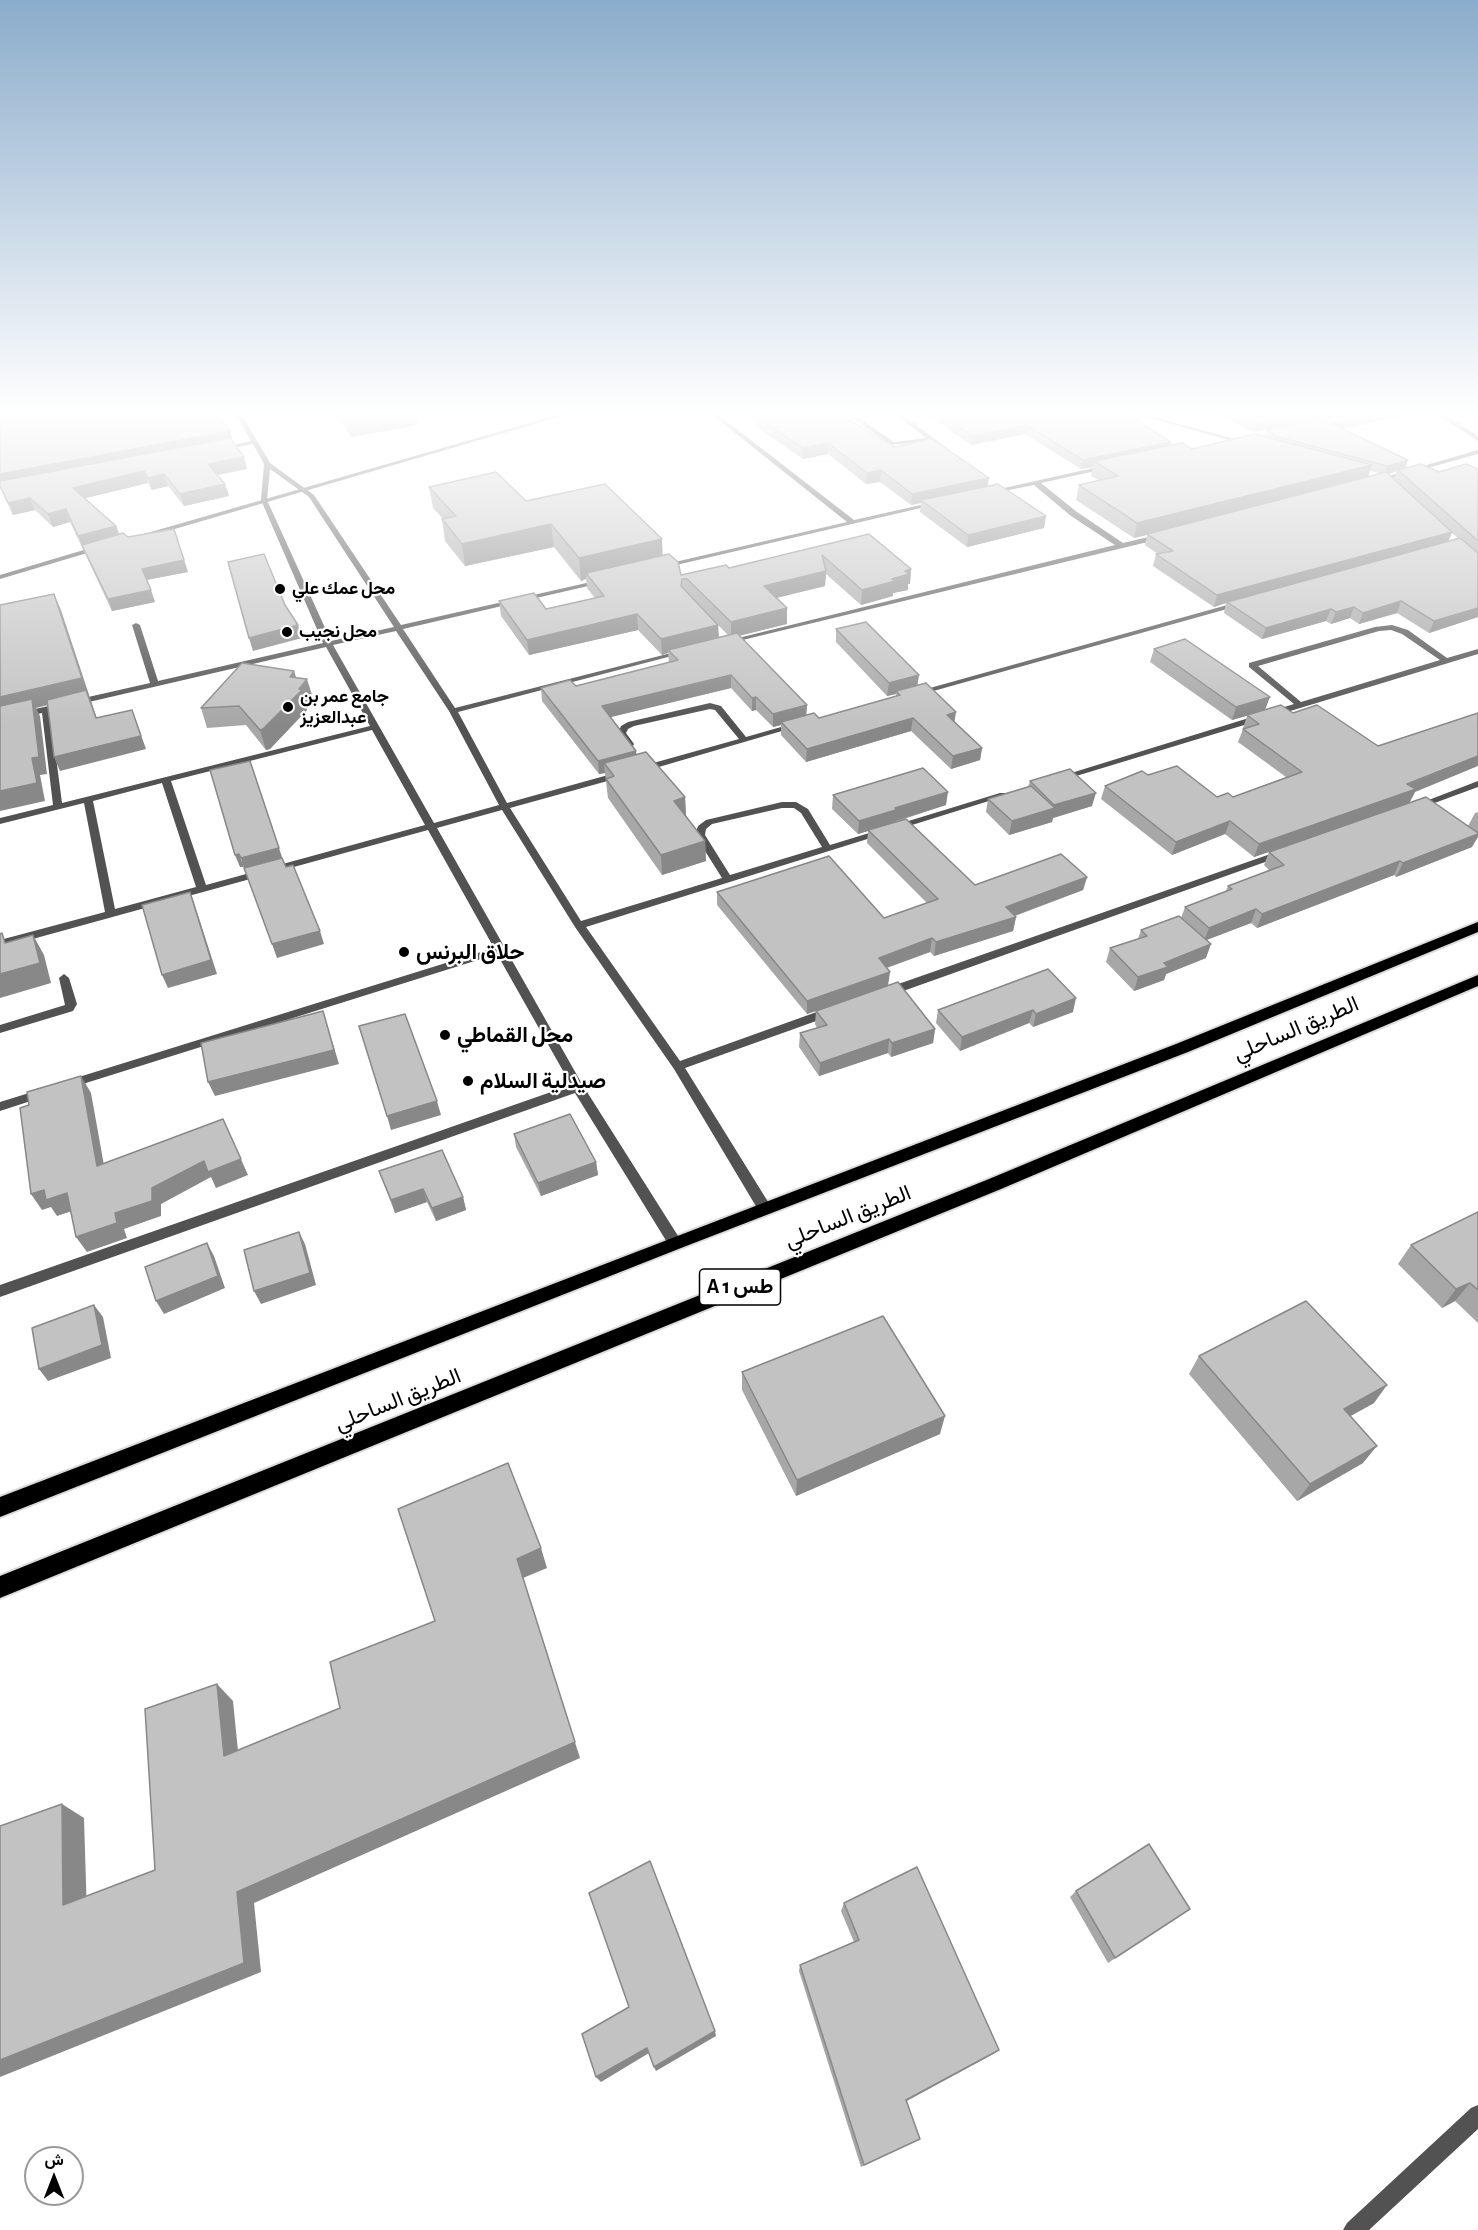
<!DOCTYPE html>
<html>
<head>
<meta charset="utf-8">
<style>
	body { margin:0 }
	#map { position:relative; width:1478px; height:2230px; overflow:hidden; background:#fff; font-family:"Alegreya Sans",Vazirmatn,sans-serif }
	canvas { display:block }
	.north { position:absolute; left:24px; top:2146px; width:60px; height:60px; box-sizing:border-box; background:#fff; border:2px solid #999; border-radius:50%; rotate:0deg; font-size:16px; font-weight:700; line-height:24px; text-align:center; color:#000 }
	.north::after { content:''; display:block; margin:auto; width:21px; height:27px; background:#000; clip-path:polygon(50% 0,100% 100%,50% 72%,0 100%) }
</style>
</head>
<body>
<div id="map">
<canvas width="1478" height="2230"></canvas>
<div class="north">ش</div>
</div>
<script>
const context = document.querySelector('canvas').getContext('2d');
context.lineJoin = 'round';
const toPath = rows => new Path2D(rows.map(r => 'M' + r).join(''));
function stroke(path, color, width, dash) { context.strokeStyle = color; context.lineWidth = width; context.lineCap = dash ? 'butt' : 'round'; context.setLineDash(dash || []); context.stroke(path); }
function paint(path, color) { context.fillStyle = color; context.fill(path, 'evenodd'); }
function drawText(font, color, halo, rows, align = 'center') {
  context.font = font + ' "Alegreya Sans",Vazirmatn,sans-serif'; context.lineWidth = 4.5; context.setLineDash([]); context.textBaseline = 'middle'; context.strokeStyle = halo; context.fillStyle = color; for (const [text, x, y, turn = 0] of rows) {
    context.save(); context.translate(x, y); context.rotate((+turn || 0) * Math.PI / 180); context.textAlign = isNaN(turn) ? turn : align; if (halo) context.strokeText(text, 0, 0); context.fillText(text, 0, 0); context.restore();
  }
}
const trunk = toPath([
	[1478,922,1478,932,1188,1052,681,1248,0,1517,0,1497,1176,1044,1478,922],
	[1478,975,1478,986,1001,1189,0,1598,0,1576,989,1179,1478,975]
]);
stroke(trunk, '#dbdbdb', 4);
paint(toPath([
	[235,413,241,413,270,463,314,495,401,625,604,579,604,583,601,583,403,629,455,708,683,650,687,652,458,712,507,803,619,772,624,775,622,777,510,808,581,921,722,878,695,835,698,826,706,820,782,802,796,802,808,809,830,845,1000,793,1006,793,1008,795,586,927,680,1061,825,1009,833,1009,835,1012,833,1015,685,1068,770,1205,771,1209,770,1213,765,1214,760,1213,674,1069,575,927,502,810,437,828,582,1084,680,1239,682,1243,680,1247,675,1248,670,1247,575,1093,0,1297,0,1285,571,1085,497,954,70,1088,64,1084,66,1081,494,948,428,830,0,948,0,940,105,912,84,803,0,824,0,818,53,805,42,713,0,723,0,717,150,683,132,625,136,623,140,625,158,681,323,643,261,500,264,464,253,444,219,451,216,449,251,441,235,413],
	[270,469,309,497,394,627,331,641,267,500,270,469],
	[396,631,449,711,499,805,434,823,333,645,396,631],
	[326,647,370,726,62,803,50,711,326,647],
	[372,730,425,825,206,885,171,781,372,730],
	[162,783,196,887,115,909,93,801,162,783],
	[782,808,794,808,801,813,822,847,730,875,705,835,706,829,712,824,782,808],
	[710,413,716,413,854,520,934,502,938,504,659,569,659,565,662,565,847,522,710,413],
	[845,413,852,413,894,442,926,438,894,413,900,413,947,448,942,449,930,441,891,445,845,413],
	[1131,413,1140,413,1249,443,1244,444,1131,413],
	[1478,450,1478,454,1377,482,1372,481,1478,450],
	[1107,465,1109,466,1109,468,1041,483,1077,512,1123,543,1161,534,1164,534,1164,538,726,644,722,642,1115,545,1071,516,1034,485,989,494,986,492,1107,465],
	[1238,602,1245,604,919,695,912,693,1238,602],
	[1392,625,1408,630,1447,658,1478,649,1478,654,1063,780,1057,780,1055,778,1294,704,1249,667,1249,663,1375,627,1392,625],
	[1391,630,1402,634,1440,660,1301,702,1258,666,1379,631,1391,630],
	[710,703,721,706,746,737,795,723,799,726,645,771,639,771,639,767,739,739,715,710,710,709,634,726,628,729,626,733,634,744,633,746,627,746,618,733,621,726,628,722,710,703],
	[1478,781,1478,787,1421,808,1415,808,1413,806,1478,781],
	[1279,851,1282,852,1282,856,892,995,888,996,883,992,884,989,1279,851],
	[64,974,69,978,77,1004,73,1011,0,1033,0,1025,65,1005,59,978,64,974],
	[42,1089,46,1090,48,1093,46,1096,0,1111,0,1102,42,1089],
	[1478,2105,1478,2129,1369,2230,1343,2230,1347,2223,1471,2108,1478,2105]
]), '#525252');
paint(toPath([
	[564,413,572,413,137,540,130,538,564,413],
	[1435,413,1442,413,1478,436,1478,441,1435,413],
	[97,546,104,548,0,579,0,575,97,546]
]), '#525252');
paint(trunk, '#000');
paint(toPath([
	[334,413,416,413,418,425,351,437],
	[749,413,838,413,894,447,987,486,1046,516,1044,528,967,547,920,512,921,503,911,505,880,482,866,484,828,454,803,459,756,427,756,418],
	[925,413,1125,413,1170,445,1192,449,1264,436,1266,430,1332,416,1338,413,1253,432,1216,413,1412,413,1343,429,1408,460,1405,468,1439,472,1478,469,1478,617,1429,633,1397,613,1359,624,1350,618,1331,624,1326,621,1262,639,1224,613,1226,603,1214,607,1153,566,1156,554,1158,554,1145,545,1147,535,1134,538,1076,500,1079,485,1099,480,1091,476,1093,467,1081,469,1025,434,971,445],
	[1370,471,1381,474,1368,477],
	[1397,471,1394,479,1388,474],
	[1452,533,1459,539,1448,542],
	[230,431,233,442,247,469,217,475,225,484,229,496,184,506,168,486,152,490,148,483,85,498,116,526,119,534,128,537,188,572,146,580,155,602,112,611,70,522,53,527,35,510,13,515,0,487],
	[429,487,526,501,662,539,662,556,681,575,729,568,869,534,911,569,910,584,908,584,908,590,893,593,893,596,861,605,826,574,825,586,776,598,787,608,787,624,739,635,807,705,806,715,819,718,896,696,896,694,887,696,836,642,836,629,917,685,982,748,980,760,951,769,911,731,806,762,781,735,781,725,773,727,756,710,752,711,731,688,610,717,637,754,685,797,686,816,705,841,706,861,662,875,608,798,605,773,599,774,542,701,541,688,576,686,669,663,668,653,662,655,638,630,529,655,501,616,499,601,546,609,595,598,587,588,586,579,581,581,554,547,465,566,445,541,442,519,443,519,433,508],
	[718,625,728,635,719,638],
	[1154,649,1265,710,1293,713,1415,792,1410,802,1472,847,1396,877,1394,875,1257,928,1251,923,1206,940,1206,958,1166,974,1164,980,1134,991,1106,962,1110,948,1138,939,1141,930,1181,918,1185,907,1226,891,1228,886,1269,870,1264,865,1269,852,1254,857,1225,834,1172,855,1101,799,1105,786,1148,775,1217,797,1233,797,1286,777,1238,742,1243,729,1244,729,1243,728,1247,716,1232,720,1150,662],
	[294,671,296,677,313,698,306,706,307,710,270,749,266,750,246,725,207,728,201,708],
	[1030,781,1092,806,1053,818,1052,822,1009,835,986,812,988,799,1028,787],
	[833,795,946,805,895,822,975,885,1087,877,1083,890,1015,916,1016,917,1013,931,934,956,930,952,887,968,888,985,935,1029,933,1043,891,1057,888,1053,819,1076,799,1047,800,1033,817,1028,815,1024,816,1011,807,1014,717,905,717,892,884,918,927,903,867,843,868,831,858,834,832,809],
	[1478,812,1478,833,1468,826,1475,813],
	[1048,969,1073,1012,1033,1027,1029,1023,960,1051,936,1023,938,1010],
	[514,1134,596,1162,598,1175,541,1196,516,1147],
	[379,1171,463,1197,466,1210,436,1221,427,1202,395,1213],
	[1478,1212,1478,1323,1455,1301,1442,1308,1398,1264,1411,1245],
	[1199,1356,1374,1403,1350,1416,1363,1463,1297,1501,1189,1374],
	[742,1372,940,1434,796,1496,742,1390],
	[1076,1891,1190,1909,1108,1963,1070,1897],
	[844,1903,993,2054,907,2101,920,2139,861,2167,799,1971,800,1965,854,1942,841,1911]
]), '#a7a7a7');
paint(toPath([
	[387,413,416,413,418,425,351,437,347,419],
	[1305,413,1340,413,1253,432,1255,424],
	[1379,413,1412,413,1329,432,1332,424],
	[1026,425,1025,434,971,445,973,436],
	[230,431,233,442,0,486,0,474],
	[1171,442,1169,451,1094,461,1093,467,1081,469,1083,460],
	[828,443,828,454,803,459,803,448],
	[244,457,247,469,212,476,208,464],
	[1408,460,1405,469,1384,475,1387,466],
	[1372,465,1367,479,1134,538,1137,523],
	[881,470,880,482,866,484,867,473],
	[144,471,148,483,78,500,73,488],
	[164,474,168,486,152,490,148,478],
	[989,478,987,489,921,500,921,503,911,505,912,494],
	[225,484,229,496,184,506,180,494],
	[30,498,35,510,13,515,8,503],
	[66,509,70,522,53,527,48,514],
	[1046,516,1044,528,967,547,968,535],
	[551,524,554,547,465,566,462,544],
	[116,526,121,538,83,549,78,536],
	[174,529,188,572,146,580,142,569],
	[1452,532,1447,543,1227,602,1226,603,1214,607,1217,595],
	[662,539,663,561,586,573,586,579,581,581,579,558],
	[911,569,910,584,908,584,908,590,893,593,893,596,861,605,862,590,892,579,905,571],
	[826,571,825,586,764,601,764,586],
	[151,590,155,602,112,611,108,599],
	[54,594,61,610,101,731,88,695,36,708,40,716,47,774,40,775,45,801,0,811,0,697],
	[1401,601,1397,613,1359,624,1363,613],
	[1354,607,1350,618,1331,624,1336,612],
	[787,608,787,624,731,638,731,622],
	[1478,608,1478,617,1429,633,1434,621],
	[1331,609,1326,621,1262,639,1266,628],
	[637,614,638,630,529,655,527,640],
	[298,625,302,638,253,651,249,638],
	[718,625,719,641,668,650,668,653,662,655,661,639],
	[294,671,299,688,307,679,313,698,306,706,307,710,270,749,266,750,260,730],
	[731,675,731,688,603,719,602,706],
	[919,675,917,688,896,691,896,694,887,696,889,683],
	[756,697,756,710,752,711,752,698],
	[1270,697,1265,710,1232,720,1236,707],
	[807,705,806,718,781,722,781,725,773,727,773,714],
	[132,710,146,749,60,771,54,757],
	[956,712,954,725,947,715],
	[913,718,911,731,806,762,807,749],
	[982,748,980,760,951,769,953,756],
	[636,751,637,764,604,763,605,773,599,774,598,761],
	[1478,756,1478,766,1415,792,1409,803,1254,857,1259,844],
	[948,792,946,805,895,821,895,823,868,830,868,831,858,834,859,821,895,808],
	[1096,793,1092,806,1053,818,1052,822,1009,835,1012,821,1053,809,1054,805],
	[685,797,686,817,674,801],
	[1230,821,1225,834,1172,855,1176,842],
	[1478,834,1478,837,1472,847,1396,877,1403,863],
	[705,841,706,861,662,875,661,855],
	[279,848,283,860,245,871,241,858],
	[239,854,244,867,240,867,235,855],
	[1400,861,1394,875,1257,928,1262,914],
	[1087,877,1083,890,1003,920,1006,907],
	[190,892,195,906,217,974,168,988,162,975],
	[1256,909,1251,923,1204,941,1209,928],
	[1016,917,1013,931,934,956,936,942],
	[320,931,324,944,277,958,272,944],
	[33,935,44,955,51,983,0,998,0,974],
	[932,938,930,952,877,971,879,958],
	[1211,944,1206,958,1166,974,1164,980,1134,991,1138,977,1164,963],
	[890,972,888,986,807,1014,807,1001],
	[1076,998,1073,1012,1033,1027,1036,1014],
	[1033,1010,1029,1023,960,1051,962,1037],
	[323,1011,339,1064,215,1096,208,1082],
	[935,1029,933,1043,891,1057,892,1043],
	[889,1039,888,1053,819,1076,820,1063],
	[81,1076,91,1093,107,1182,97,1166],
	[437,1101,441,1115,391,1130,387,1116],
	[223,1119,248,1175,216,1188,211,1177,161,1204,161,1216,124,1229,127,1238,87,1252,76,1237,115,1213,152,1188],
	[596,1162,598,1175,541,1196,538,1183],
	[423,1189,427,1202,395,1213,391,1200],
	[44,1190,67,1193,78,1209,57,1216,51,1207,42,1210,31,1194],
	[463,1197,466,1210,436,1221,432,1208],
	[299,1232,305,1244,316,1285,261,1304,254,1291],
	[207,1243,214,1256,225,1288,164,1314,156,1301],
	[1470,1283,1455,1301,1442,1308,1456,1289],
	[94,1305,103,1317,111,1358,48,1381,39,1369],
	[1387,1385,1374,1403,1331,1427,1344,1409],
	[945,1416,940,1434,796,1496,797,1480],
	[1377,1446,1363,1463,1297,1501,1310,1484],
	[541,1548,547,1568,523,1578,580,1758,254,1903,261,1972,0,2077,0,2060,237,1892,517,1559],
	[217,1684,233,1701,240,1771,224,1756],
	[62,1804,84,1818,87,1916,63,1905],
	[715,2031,716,2036,656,2071,654,2067],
	[647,2048,649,2053,601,2082,596,2077],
	[999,2050,993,2054,902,2103,906,2100]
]), '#888');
const building = toPath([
	[0,413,216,413,230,431,0,474,0,413],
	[342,413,387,413,347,419,342,413],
	[764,413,838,413,894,447,932,439,989,478,912,494,881,470,867,473,828,443,803,448,756,417,767,415,764,413],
	[938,413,1125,413,1171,442,1083,460,1026,425,973,436,938,413],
	[1234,413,1305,413,1255,424,1234,413],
	[1339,413,1379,413,1332,424,1408,460,1387,466,1271,435,1275,434,1266,430,1332,416,1339,413],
	[1255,434,1372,465,1137,523,1079,485,1118,476,1094,461,1182,443,1192,449,1255,434],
	[230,438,244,457,208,464,225,484,180,494,164,474,148,478,144,471,73,488,116,526,78,536,66,509,48,514,30,498,8,503,0,486,0,481,230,438],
	[1421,464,1439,472,1466,464,1478,469,1478,541,1398,470,1421,464],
	[496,472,526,501,605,484,662,539,579,558,551,524,462,544,442,519,456,516,429,487,496,472],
	[1386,472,1452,532,1217,595,1156,554,1173,551,1147,534,1386,472],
	[998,484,1046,516,968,535,921,500,998,484],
	[174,529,184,560,142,569,151,590,108,599,82,545,123,533,128,537,174,529],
	[869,534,911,569,905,571,909,574,892,579,895,581,862,590,822,555,826,571,764,586,787,608,731,622,687,579,682,579,681,586,718,625,661,639,637,614,527,640,499,601,534,593,546,609,604,596,586,573,669,554,678,562,681,575,726,565,729,568,869,534],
	[1460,538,1478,553,1478,608,1434,621,1401,601,1363,613,1354,607,1336,612,1331,609,1266,628,1227,602,1460,538],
	[264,554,285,605,298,625,249,638,228,562,264,554],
	[54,594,82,678,0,697,0,605,54,594],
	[866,622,919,675,889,683,836,629,866,622],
	[737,633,807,705,773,714,756,697,752,698,731,675,602,706,636,751,598,761,541,688,570,680,576,686,678,660,668,650,737,633],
	[1185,639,1270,697,1236,707,1154,649,1185,639],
	[242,663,294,671,290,677,307,679,299,689,302,690,263,729,260,730,239,706,201,708,242,663],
	[926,683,956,712,947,715,982,748,953,756,913,718,807,749,781,722,814,713,819,718,900,695,896,691,926,683],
	[86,690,96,718,132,710,141,736,54,757,47,700,86,690],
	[32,699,39,757,32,758,37,783,0,791,0,706,32,699],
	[1281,705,1293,713,1317,705,1378,746,1478,713,1478,756,1407,784,1416,789,1259,844,1230,821,1176,842,1105,786,1142,771,1148,775,1177,766,1217,797,1228,793,1233,797,1302,772,1243,729,1259,724,1247,715,1281,705],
	[646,752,685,797,674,801,705,841,661,855,606,779,614,776,604,763,646,752],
	[250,761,279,848,241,858,239,854,235,855,210,770,250,761],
	[923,768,948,792,895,808,896,810,859,821,833,795,923,768],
	[1070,769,1096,793,1054,805,1030,781,1070,769],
	[1031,786,1055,808,1012,821,988,799,1031,786],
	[1426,797,1478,833,1478,834,1403,863,1400,861,1262,914,1256,909,1209,928,1185,907,1232,889,1228,886,1284,865,1269,852,1426,797],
	[906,819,975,885,1061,854,1087,877,1006,907,1016,917,936,942,932,938,879,958,890,972,807,1001,717,892,829,856,884,918,938,899,868,830,906,819],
	[282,858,286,867,293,865,320,931,272,944,244,868,282,858],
	[190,892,211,960,162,975,142,905,190,892],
	[1179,916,1211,944,1164,963,1168,967,1138,977,1110,948,1147,936,1141,930,1179,916],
	[2,933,5,943,33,935,40,963,0,974,0,934,2,933],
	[1048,969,1076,998,1036,1014,1033,1010,962,1037,938,1010,1048,969],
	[898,982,935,1029,892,1043,889,1039,820,1063,800,1033,827,1025,816,1011,898,982],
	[323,1011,334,1050,208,1082,201,1043,323,1011],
	[405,1014,437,1101,387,1116,359,1026,405,1014],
	[81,1076,97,1166,223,1119,241,1159,208,1172,204,1161,152,1188,152,1201,115,1213,117,1223,76,1237,67,1193,46,1200,44,1190,31,1194,20,1108,29,1105,27,1092,81,1076],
	[570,1114,596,1162,538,1183,514,1134,570,1114],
	[442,1150,463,1197,432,1208,423,1189,391,1200,379,1171,442,1150],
	[1478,1212,1478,1290,1470,1283,1456,1289,1411,1245,1478,1212],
	[299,1232,310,1273,254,1291,244,1250,299,1232],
	[207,1243,218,1276,156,1301,145,1267,207,1243],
	[1306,1301,1387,1385,1344,1409,1377,1446,1310,1484,1199,1356,1306,1301],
	[94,1305,102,1345,39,1369,32,1328,94,1305],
	[883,1316,945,1416,797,1480,742,1372,883,1316],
	[508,1463,541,1548,517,1559,575,1742,237,1892,244,1963,0,2060,0,1826,62,1804,63,1905,155,1870,145,1709,217,1684,224,1756,340,1708,330,1662,435,1621,398,1509,508,1463],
	[1149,1844,1190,1909,1115,1958,1076,1891,1149,1844],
	[650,1861,715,2031,654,2067,647,2048,596,2077,582,2034,629,2007,589,1893,650,1861],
	[917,1867,999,2050,906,2100,920,2139,864,2165,800,1965,859,1940,844,1903,917,1867]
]);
paint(building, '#c2c2c2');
stroke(building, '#888', 1.5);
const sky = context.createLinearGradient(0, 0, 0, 725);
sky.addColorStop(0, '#8baccb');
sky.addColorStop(0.57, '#fff');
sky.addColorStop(1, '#ffffff00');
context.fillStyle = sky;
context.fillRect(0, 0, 1478, 725);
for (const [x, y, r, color] of [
	[280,589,6,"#000"],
	[287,632,6,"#000"],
	[288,707,6,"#000"],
	[404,952,6,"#000"],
	[445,1035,6,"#000"],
	[468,1081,6,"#000"]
]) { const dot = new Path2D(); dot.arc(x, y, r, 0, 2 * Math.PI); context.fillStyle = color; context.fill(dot); stroke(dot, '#fff', 2); }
drawText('bold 18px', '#000', '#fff', [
	["محل عمك علي",292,589],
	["محل نجيب",299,632],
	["جامع عمر بن",300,697],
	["عبدالعزيز",300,718]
], 'left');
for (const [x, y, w] of [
	[740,1287,81]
]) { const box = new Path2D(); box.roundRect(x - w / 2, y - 18, w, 36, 4.5); context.fillStyle = '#fff'; context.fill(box); stroke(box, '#000', 1.5); }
drawText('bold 21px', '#000', null, [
	["A 1 طس",740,1287]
]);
drawText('bold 22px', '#000', '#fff', [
	["حلاق البرنس",416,952],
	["محل القماطي",457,1035],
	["صيدلية السلام",480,1081]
], 'left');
drawText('22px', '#000', '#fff', [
	["الطريق الساحلي",1296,1029,-23],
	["الطريق الساحلي",848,1217,-22],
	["الطريق الساحلي",398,1400,-22]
]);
</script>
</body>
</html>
